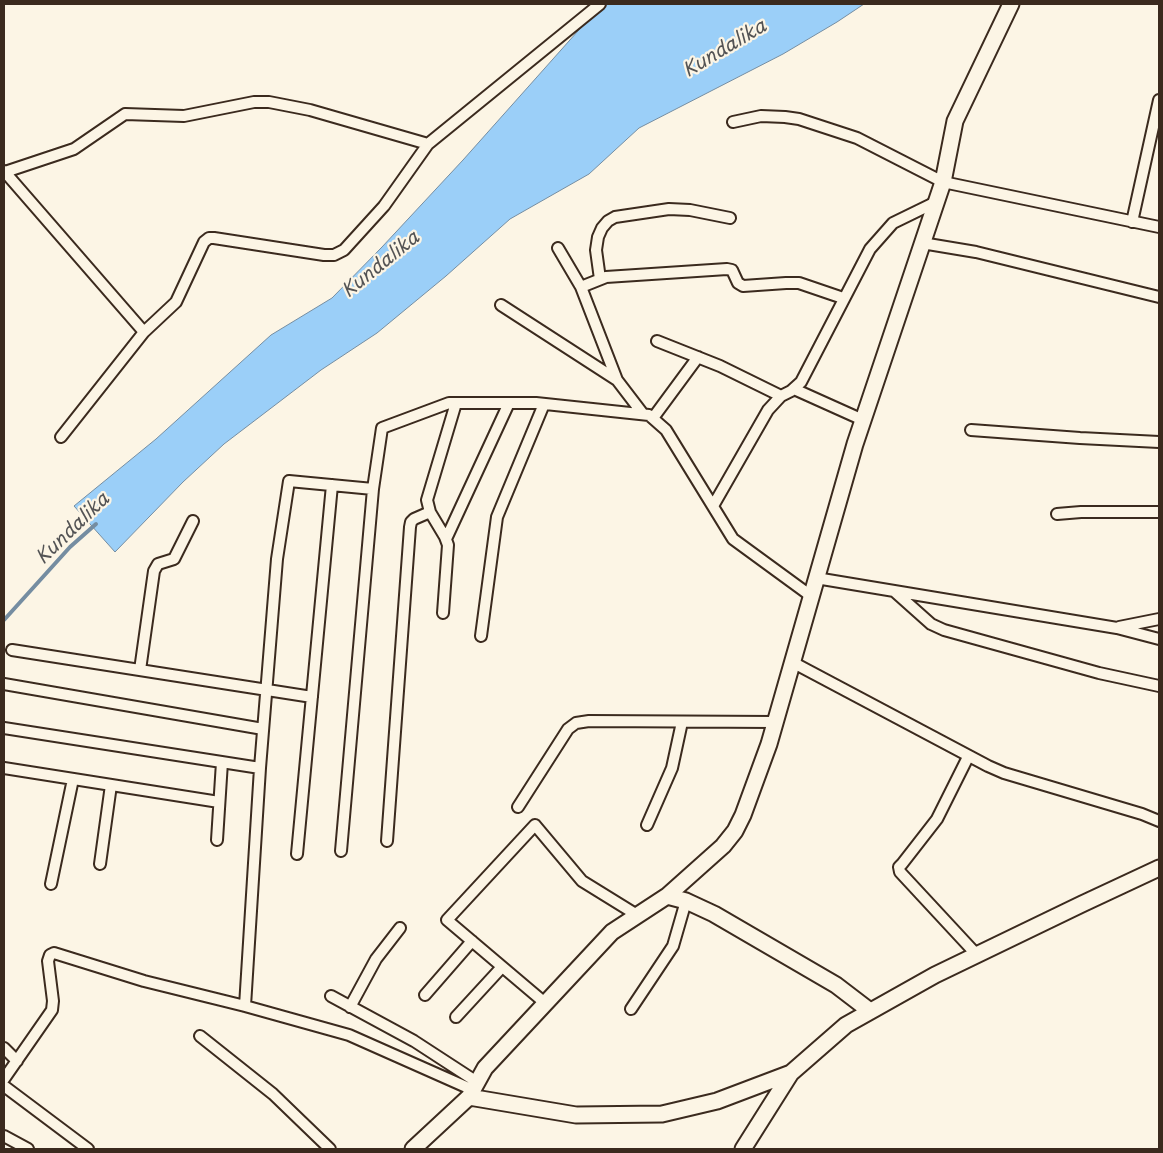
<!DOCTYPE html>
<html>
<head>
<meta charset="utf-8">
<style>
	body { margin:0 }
	#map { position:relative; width:1163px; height:1153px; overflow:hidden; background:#fcf5e5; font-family:"Playpen Sans",sans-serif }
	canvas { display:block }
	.frame { position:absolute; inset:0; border:5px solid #3b2a1e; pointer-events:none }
</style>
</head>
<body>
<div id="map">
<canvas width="1163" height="1153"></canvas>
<div class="frame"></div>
</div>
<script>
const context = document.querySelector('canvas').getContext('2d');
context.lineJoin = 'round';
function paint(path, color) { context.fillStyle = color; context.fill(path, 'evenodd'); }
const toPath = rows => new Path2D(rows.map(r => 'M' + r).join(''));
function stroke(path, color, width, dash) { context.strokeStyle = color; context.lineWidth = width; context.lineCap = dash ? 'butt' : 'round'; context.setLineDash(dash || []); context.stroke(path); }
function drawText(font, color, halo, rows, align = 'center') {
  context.font = font + ' "Playpen Sans",sans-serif'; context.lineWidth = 4.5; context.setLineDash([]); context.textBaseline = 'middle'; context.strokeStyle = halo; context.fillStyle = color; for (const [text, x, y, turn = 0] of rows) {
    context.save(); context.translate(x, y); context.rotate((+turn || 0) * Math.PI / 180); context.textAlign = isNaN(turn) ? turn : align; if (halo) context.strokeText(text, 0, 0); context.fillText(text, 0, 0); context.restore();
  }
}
const water = toPath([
	[602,4,864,4,837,22,783,54,639,128,589,174,510,219,446,276,377,333,321,370,224,444,183,482,115,552,74,506,156,439,271,335,332,298,382,247,463,160,602,4]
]);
paint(water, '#9bcff8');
stroke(water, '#758da1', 1);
stroke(toPath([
	[4,620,70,547,96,524]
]), '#758da1', 4);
const street = toPath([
	[733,122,761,116,785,117,799,119,857,138,943,182,1159,227],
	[4,171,144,332],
	[5,172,74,149,125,114,184,116,254,102,269,102,310,110,428,144],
	[1132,222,1159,100],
	[922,243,976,252,1159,297],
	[558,248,581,287,617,380],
	[600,279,596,250,598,237,602,228,608,221,615,217,669,209,690,210,730,218],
	[581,287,606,277,727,269,732,270,738,283,743,286,786,283,799,283,843,298],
	[501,305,617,380,643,414],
	[657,341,720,366,781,396],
	[794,389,863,420],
	[653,418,698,357],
	[971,430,1080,438,1159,442],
	[61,437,144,332,176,302,204,242,209,238,214,238,324,255,334,255,344,250,384,206,428,144,600,4],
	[713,506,768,410,781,396,791,391,801,382,870,249,893,223,936,202],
	[1057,514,1081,512,1159,512],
	[446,539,509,403],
	[816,578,1117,628,1159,639],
	[894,591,931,624,944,630,1099,673,1159,686],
	[443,613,448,545,445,537,430,512,427,500,456,403],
	[1119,627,1159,619],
	[481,636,497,517,544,404],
	[12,650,312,697],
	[792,662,988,766,1004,773,1142,814,1159,821],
	[140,670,154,571,158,564,174,559,193,521],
	[4,684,263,729],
	[4,728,260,768],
	[968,757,937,819,902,864,899,867,900,872,977,955],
	[4,768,219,802],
	[518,807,568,729,576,723,589,721,775,722],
	[647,825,672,768,682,722],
	[217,840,222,762],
	[387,841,410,527,411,522,414,519,430,512],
	[341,851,373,489],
	[297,854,332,485],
	[100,864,111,785],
	[51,884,73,779],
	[425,995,472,941],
	[331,996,414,1041,477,1082],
	[545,1003,447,920,535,825,582,881,637,915],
	[245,1006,260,768,277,559,289,481,373,489,382,428,449,403,536,403,649,415,666,430,733,539,811,596],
	[350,1007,376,959,400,928],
	[631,1009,673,946,686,901],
	[456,1017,502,967],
	[200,1036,273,1094,330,1149],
	[4,1048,17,1061],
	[4,1079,52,1010,53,1001,48,961,50,955,54,953,144,981,245,1006,349,1035,473,1090],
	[4,1086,88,1149],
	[4,1136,28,1149]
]);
const secondary = toPath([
	[667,896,686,901,714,914,836,985,870,1011],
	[469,1097,485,1068,612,932,667,896,723,846,735,831,743,815,769,744,855,444,943,182,955,121,1011,4],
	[413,1149,469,1097,576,1115,662,1114,717,1101,791,1073],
	[743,1149,791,1073,846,1025,935,975,1082,904,1159,868]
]);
stroke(street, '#3b2a1e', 14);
stroke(secondary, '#3b2a1e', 19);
stroke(street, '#fcf5e5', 10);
stroke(secondary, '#fcf5e5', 15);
drawText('italic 19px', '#535354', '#fcf5e5', [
	["Kundalika",725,49,-31],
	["Kundalika",381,265,-39],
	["Kundalika",73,529,-44]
]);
</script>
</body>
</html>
